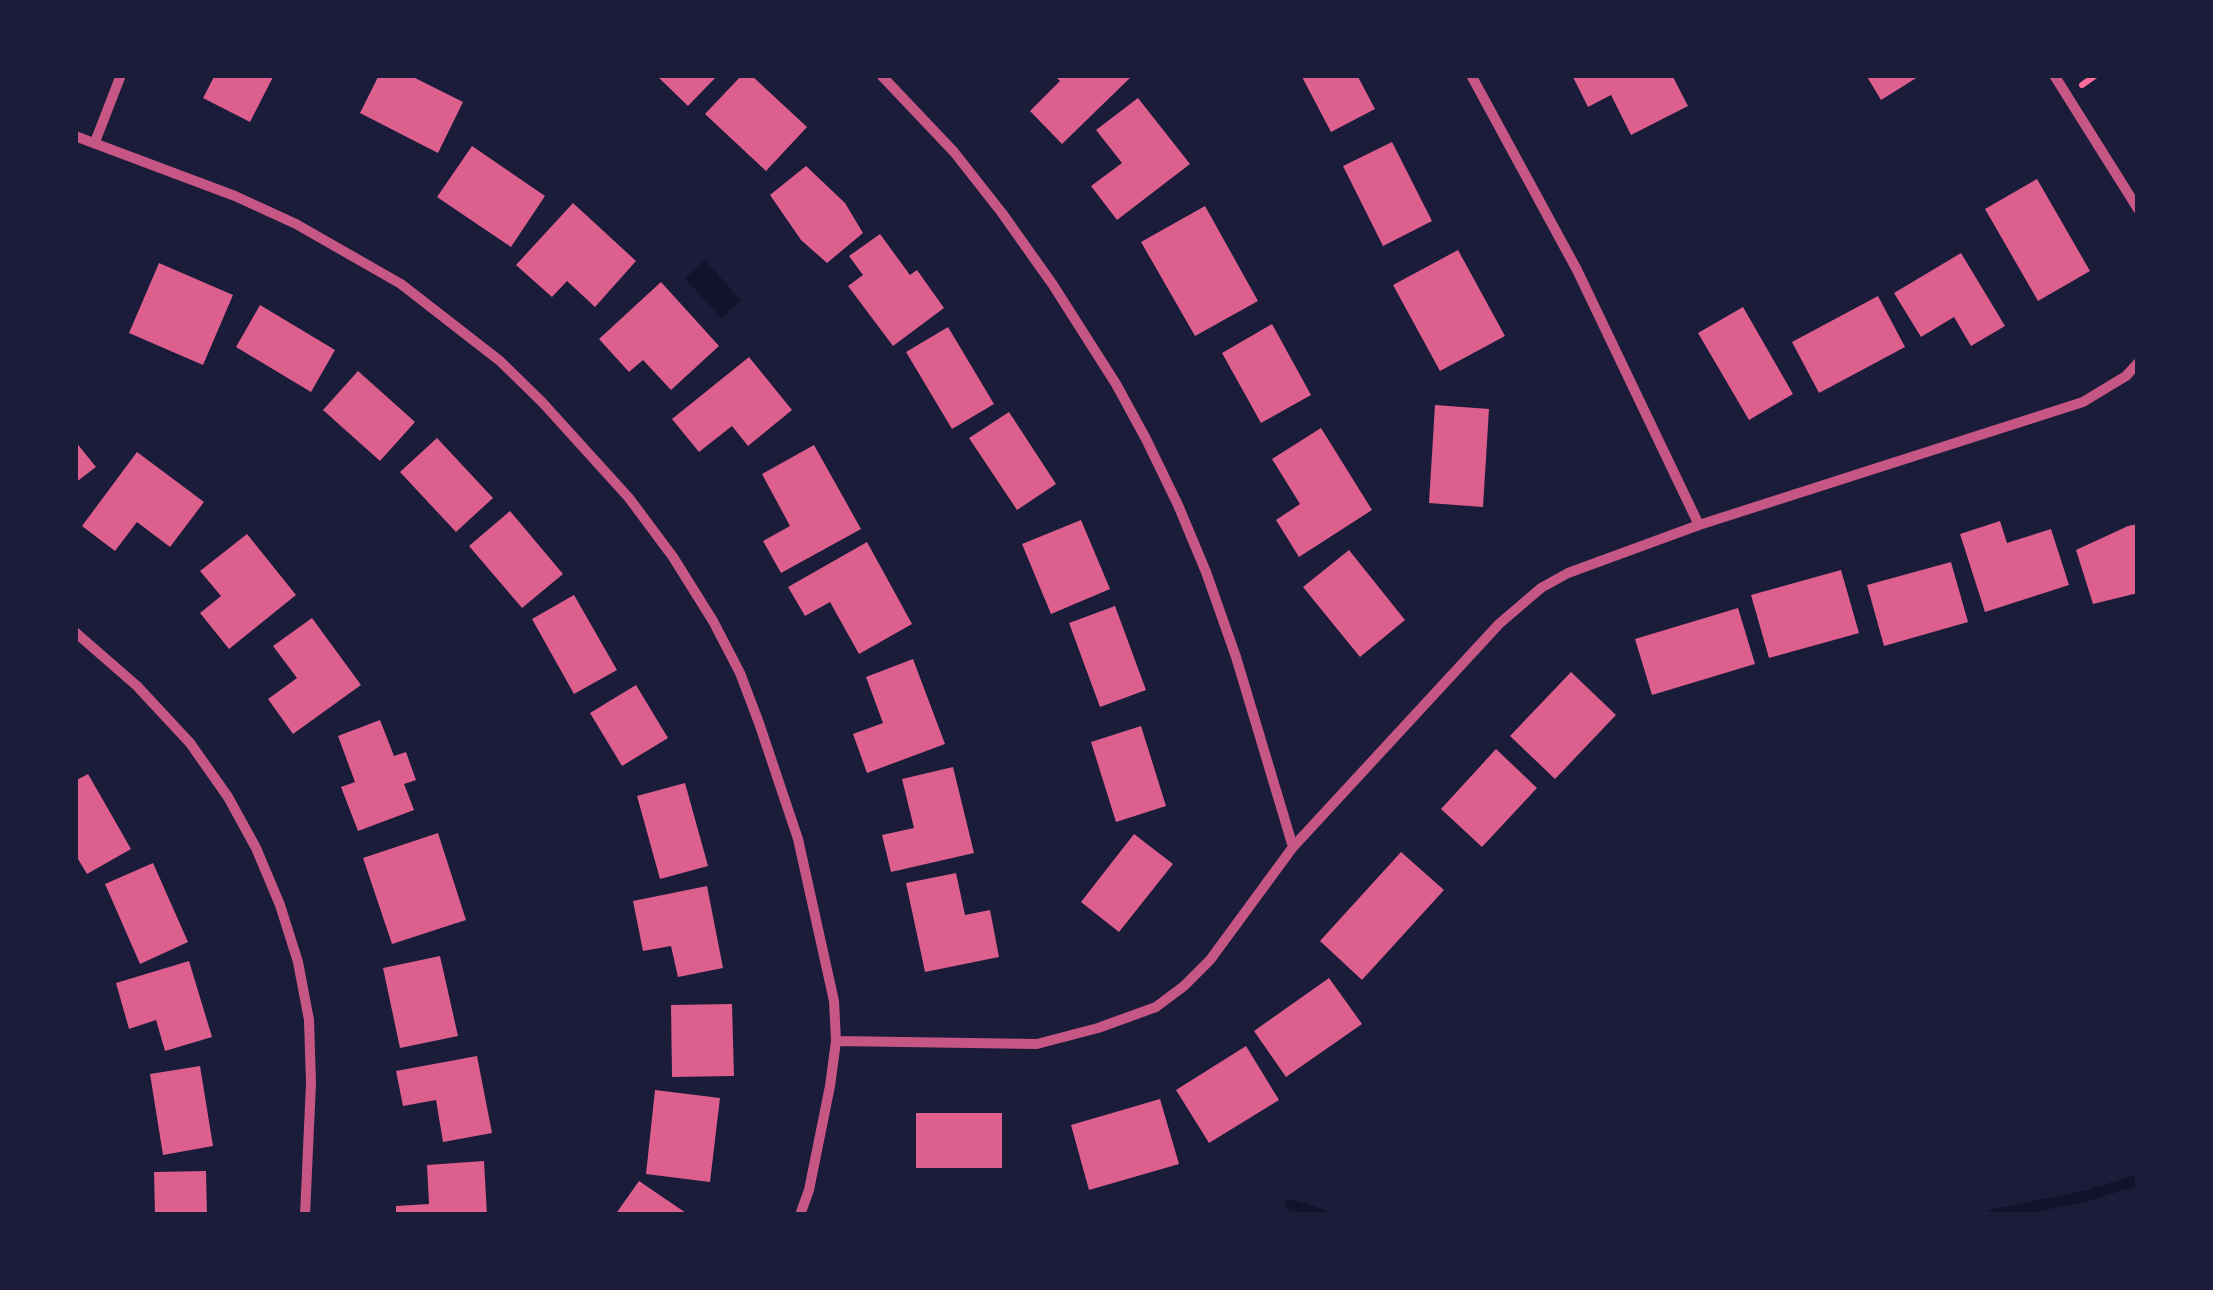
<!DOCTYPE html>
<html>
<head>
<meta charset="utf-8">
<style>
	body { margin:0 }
	#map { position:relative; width:2213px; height:1290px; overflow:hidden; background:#1b1b3a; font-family:"Titillium Web",sans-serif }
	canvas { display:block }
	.frame { position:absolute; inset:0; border:78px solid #1b1b3a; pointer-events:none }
</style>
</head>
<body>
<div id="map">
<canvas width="2213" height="1290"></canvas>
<div class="frame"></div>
</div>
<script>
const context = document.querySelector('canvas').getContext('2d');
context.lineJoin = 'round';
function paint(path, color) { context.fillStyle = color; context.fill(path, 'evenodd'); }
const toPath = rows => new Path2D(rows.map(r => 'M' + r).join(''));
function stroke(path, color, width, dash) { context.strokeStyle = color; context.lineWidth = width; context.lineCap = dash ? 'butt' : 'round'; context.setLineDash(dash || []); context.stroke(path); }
paint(toPath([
	[705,260,741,301,721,318,685,278]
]), '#12122b');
stroke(toPath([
	[1291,1205,1322,1215],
	[1992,1215,2086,1196,2138,1180]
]), '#12122b', 11);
paint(toPath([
	[215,75,274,75,250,122,203,98],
	[379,75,409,75,463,102,438,153,360,113],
	[656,75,718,75,688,106],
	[742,75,751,75,807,127,766,171,705,114],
	[1054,75,1133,75,1062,144,1030,111,1060,81],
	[1301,75,1357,75,1375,109,1331,132],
	[1572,75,1672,75,1688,106,1631,135,1611,95,1588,107],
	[1866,75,1921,75,1881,100],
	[1138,98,1190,164,1117,220,1091,186,1122,163,1096,130],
	[1392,142,1432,221,1383,246,1343,166],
	[472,146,545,196,511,247,437,197],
	[806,166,845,203,863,233,827,263,801,240,770,195],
	[2037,179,2090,271,2038,301,1985,209],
	[573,203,636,261,595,307,567,281,552,297,516,265],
	[1205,206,1258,301,1195,336,1141,242],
	[880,234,910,275,917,270,944,308,893,346,848,286,863,275,849,256],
	[1458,250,1505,336,1440,371,1393,285],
	[1961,253,2005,326,1971,346,1954,317,1921,337,1894,293],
	[159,263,233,295,203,365,129,333],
	[661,282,719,346,671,390,643,360,629,372,599,339],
	[1878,296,1905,347,1819,393,1792,342],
	[260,305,335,350,311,392,236,347],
	[1743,307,1793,394,1749,420,1698,333],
	[1272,324,1311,395,1261,423,1222,353],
	[948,327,994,404,952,429,906,352],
	[749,357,792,410,748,446,732,426,699,452,672,419],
	[358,371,415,422,380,461,323,410],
	[1435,405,1489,409,1483,507,1429,503],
	[1009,412,1056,484,1017,510,969,438],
	[1321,428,1372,510,1299,557,1276,520,1300,504,1272,459],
	[437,438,493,498,456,532,400,472],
	[75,441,96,467,75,483],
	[814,445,861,529,781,573,763,541,790,526,762,474],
	[137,452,204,502,170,547,137,522,115,551,82,526],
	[510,511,563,574,522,608,469,546],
	[1081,520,1110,589,1051,614,1022,544],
	[2000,521,2007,543,2051,529,2069,585,1985,612,1960,534],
	[2138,524,2138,593,2093,604,2076,550,2128,526],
	[247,534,296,595,229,649,200,613,221,596,200,571],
	[867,542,912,624,859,654,830,602,805,616,788,587],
	[1349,550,1405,620,1360,657,1303,587],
	[1951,562,1968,622,1884,646,1867,585],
	[1841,570,1859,633,1769,658,1751,595],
	[574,595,617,670,574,694,532,619],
	[1115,606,1146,690,1100,707,1069,623],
	[1738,608,1755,664,1652,695,1635,639],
	[312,618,361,685,293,734,268,699,297,678,273,646],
	[913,659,945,744,867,773,853,734,883,723,866,677],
	[1571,672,1616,715,1555,779,1510,736],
	[636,685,668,738,622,766,590,713],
	[380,720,394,756,406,752,416,780,404,784,414,810,358,831,341,787,355,782,338,736],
	[1141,726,1166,806,1116,822,1091,742],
	[1496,749,1537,788,1482,847,1441,809],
	[953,767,974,853,891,872,882,835,914,828,902,779],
	[88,774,131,849,87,874,75,854,75,781],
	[685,783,708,866,660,879,637,796],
	[438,833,466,920,392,944,363,858],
	[1134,834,1173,864,1119,932,1081,902],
	[1401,852,1444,890,1362,980,1320,941],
	[153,863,188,942,140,964,105,884],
	[956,873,965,915,990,910,999,957,925,972,906,883],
	[707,886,723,968,678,977,671,946,643,951,633,901],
	[440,956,458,1036,400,1048,383,968],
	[189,961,212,1037,165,1051,156,1020,129,1029,116,983],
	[1329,978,1362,1024,1286,1077,1254,1031],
	[732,1004,734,1076,672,1077,671,1005],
	[1246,1046,1279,1100,1209,1143,1176,1090],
	[477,1056,492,1133,443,1142,436,1100,403,1106,396,1071],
	[200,1066,213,1146,163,1155,150,1074],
	[655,1090,720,1098,710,1182,646,1174],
	[1160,1099,1179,1164,1089,1190,1071,1125],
	[916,1113,1002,1113,1002,1168,916,1168],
	[484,1161,487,1215,396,1215,396,1206,429,1204,427,1165],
	[206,1171,207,1215,155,1215,154,1172],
	[639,1181,689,1215,615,1215]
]), '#dd5f8e');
stroke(toPath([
	[2082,85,2096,75]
]), '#ff6b9d', 6);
stroke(toPath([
	[881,75,954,152,1002,213,1053,285,1116,384,1146,439,1178,505,1206,572,1236,657,1293,847],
	[1471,75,1577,270,1699,525],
	[2054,75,2138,209],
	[75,136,235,196,296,224,401,284,500,361,542,402,629,498,673,557,713,621,740,673,759,723,798,839,834,1001,836,1041,830,1086,809,1190,800,1215],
	[95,142,121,75],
	[75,632,137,686,190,743,228,797,256,848,280,905,298,962,309,1020,311,1083,305,1215],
	[836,1041,1037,1044,1098,1028,1156,1007,1184,986,1210,960,1293,847,1499,624,1541,588,1568,573,1699,525,2083,402,2126,376,2138,363]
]), '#c65784', 10);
</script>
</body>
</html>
